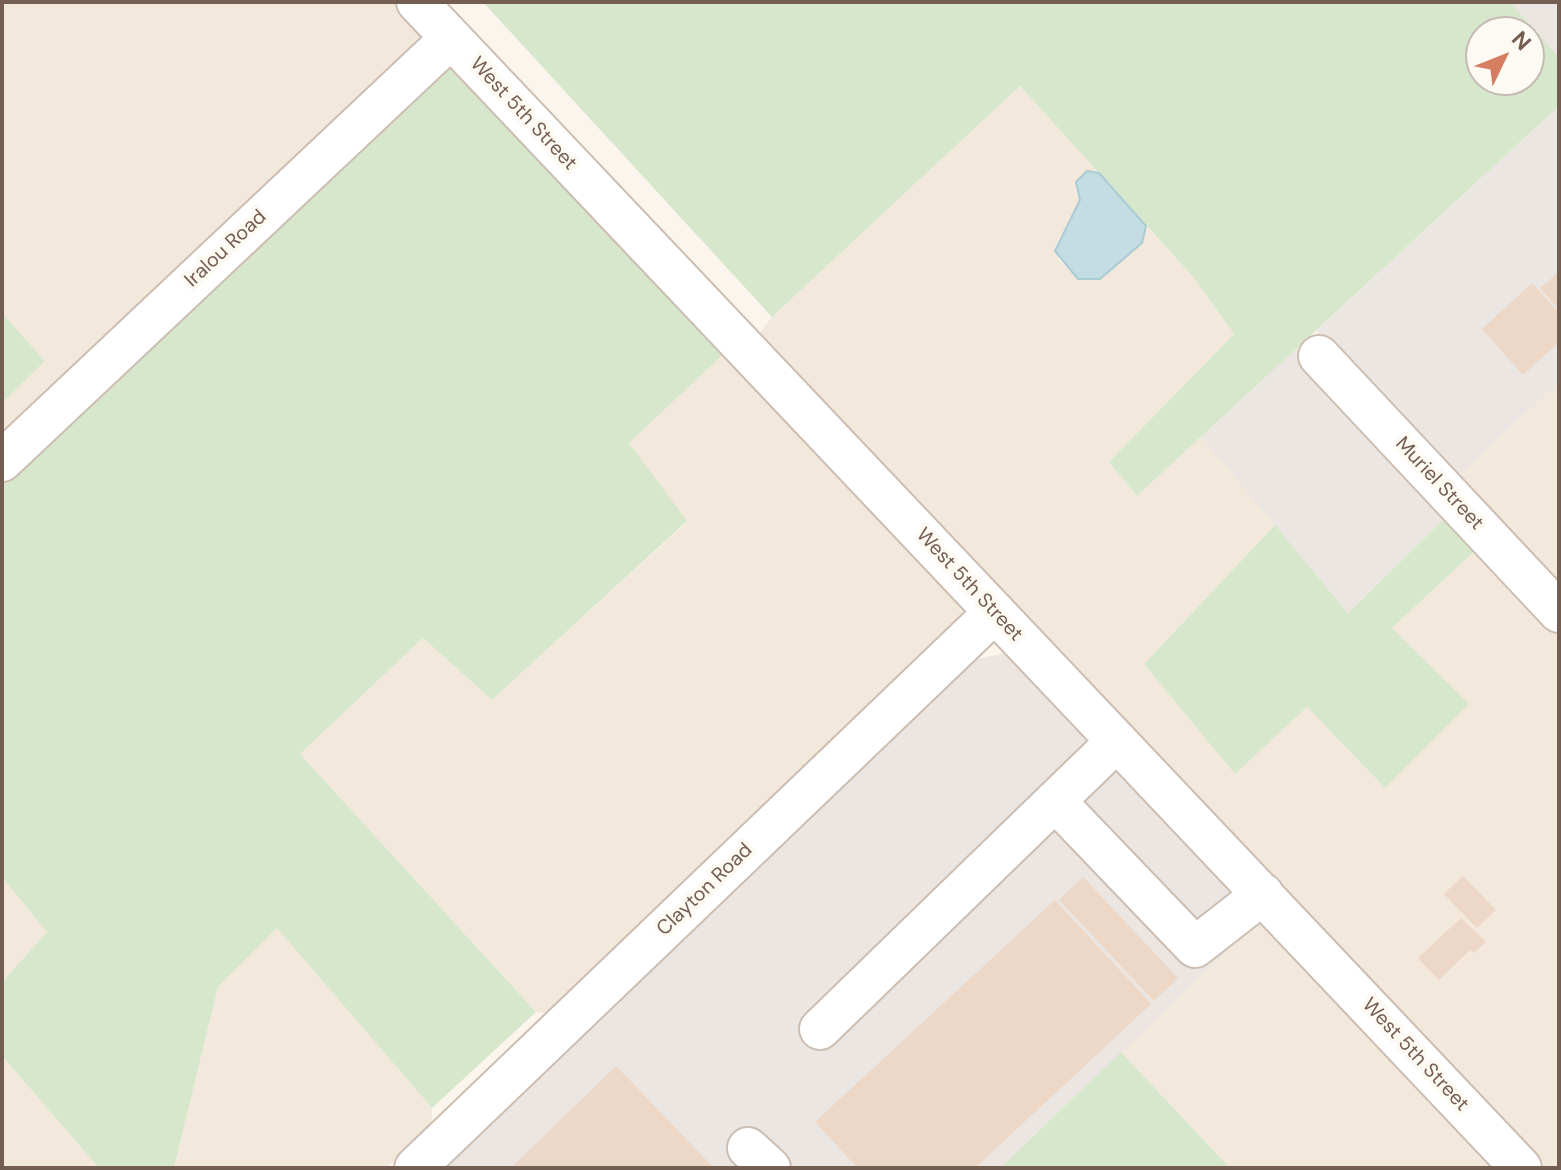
<!DOCTYPE html>
<html>
<head>
<meta charset="utf-8">
<style>
	body { margin:0 }
	#map { position:relative; width:1561px; height:1170px; overflow:hidden; background:#fbf5ed; font-family:"DM Sans",sans-serif }
	canvas { display:block }
	.frame { position:absolute; inset:0; border:4px solid #745e52; pointer-events:none }
	.north { position:absolute; left:1465px; top:16px; width:80px; height:80px; box-sizing:border-box; background:#fdf9f3; border:2px solid #c6bbb3; border-radius:50%; rotate:47deg; font-size:22px; font-weight:700; line-height:32px; text-align:center; color:#745e52 }
	.north::after { content:''; display:block; margin:auto; width:28px; height:36px; background:#d57d61; clip-path:polygon(50% 0,100% 100%,50% 72%,0 100%) }
</style>
</head>
<body>
<div id="map">
<canvas width="1561" height="1170"></canvas>
<div class="frame"></div>
<div class="north">N</div>
</div>
<script>
const context = document.querySelector('canvas').getContext('2d');
context.lineJoin = 'round';
function paint(path, color) { context.fillStyle = color; context.fill(path, 'evenodd'); }
const toPath = rows => new Path2D(rows.map(r => 'M' + r).join(''));
function stroke(path, color, width, dash) { context.strokeStyle = color; context.lineWidth = width; context.lineCap = dash ? 'butt' : 'round'; context.setLineDash(dash || []); context.stroke(path); }
function drawText(font, color, halo, rows, align = 'center') {
  context.font = font + ' "DM Sans",sans-serif'; context.lineWidth = 8; context.setLineDash([]); context.textBaseline = 'middle'; context.strokeStyle = halo; context.fillStyle = color; for (const [text, x, y, turn = 0] of rows) {
    context.save(); context.translate(x, y); context.rotate((+turn || 0) * Math.PI / 180); context.textAlign = isNaN(turn) ? turn : align; if (halo) context.strokeText(text, 0, 0); context.fillText(text, 0, 0); context.restore();
  }
}
paint(toPath([
	[2,2,402,2,417,18,425,44,2,446,2,403,45,361,2,313],
	[1020,86,1099,173,1087,171,1076,191,1081,200,1070,226,1059,239,1055,251,1058,259,1078,279,1100,279,1142,243,1146,226,1194,278,1234,334,1109,462,1137,496,1201,437,1275,525,1144,664,1235,773,1307,707,1384,787,1392,628,1477,549,1559,635,1559,1168,1536,1168,757,337,772,317],
	[726,352,964,610,962,626,547,1013,536,1012,300,754,423,638,492,700,687,522,629,443],
	[1559,382,1559,590,1456,478],
	[2,877,47,932,2,982],
	[1265,915,1499,1168,1230,1168,1121,1052],
	[277,927,432,1108,432,1125,386,1168,174,1168,218,987],
	[2,1056,99,1168,2,1168]
]), '#f2e8dc');
paint(toPath([
	[1510,2,1559,2,1559,57],
	[1559,106,1559,382,1456,478,1316,331],
	[1297,348,1446,517,1348,613,1201,437],
	[1006,653,1265,915,1000,1168,445,1168,977,659]
]), '#ebe6e1');
paint(toPath([
	[483,2,1510,2,1559,57,1559,106,1137,496,1109,462,1234,334,1194,278,1020,86,772,317],
	[1481,32,1529,32,1529,80,1481,80],
	[461,66,726,352,629,443,687,521,492,700,423,638,300,754,536,1012,432,1108,277,928,218,987,174,1168,99,1168,2,1056,2,982,47,932,2,877,2,483,430,70],
	[2,313,45,361,2,403],
	[1446,517,1477,549,1392,628,1469,704,1385,788,1307,707,1235,774,1144,664,1275,525,1348,613],
	[1121,1052,1230,1168,1000,1168]
]), '#d7e7cc');
const water = toPath([
	[1087,171,1099,173,1146,226,1142,243,1100,279,1078,279,1055,251,1080,200,1076,182,1087,171]
]);
paint(water, '#c3dde3');
stroke(water, '#aaccd3', 2);
paint(toPath([
	[1559,272,1559,309,1540,288],
	[1532,283,1559,313,1559,342,1523,375,1482,329],
	[1463,876,1496,910,1477,928,1444,894],
	[1083,877,1178,978,1154,1001,1059,900],
	[1055,900,1151,1004,975,1168,858,1168,815,1122],
	[1461,918,1486,942,1474,953,1470,950,1439,980,1418,958],
	[616,1066,714,1168,511,1168]
]), '#edd7c7');
const minor = toPath([
	[417,2,1521,1168],
	[1319,356,1559,612],
	[2,461,451,38],
	[1117,741,1055,801,1195,947,1263,894],
	[820,1029,1055,801],
	[748,1148,770,1168],
	[415,1168,995,612]
]);
stroke(minor, '#ccbeb3', 44);
stroke(minor, '#fff', 40);
drawText('20px', '#745e52', '#fdf9f3', [
	["West 5th Street",523,114,47],
	["Iralou Road",226,249,-43],
	["Muriel Street",1439,484,47],
	["West 5th Street",969,585,47],
	["Clayton Road",705,890,-44],
	["West 5th Street",1415,1055,47]
]);
</script>
</body>
</html>
